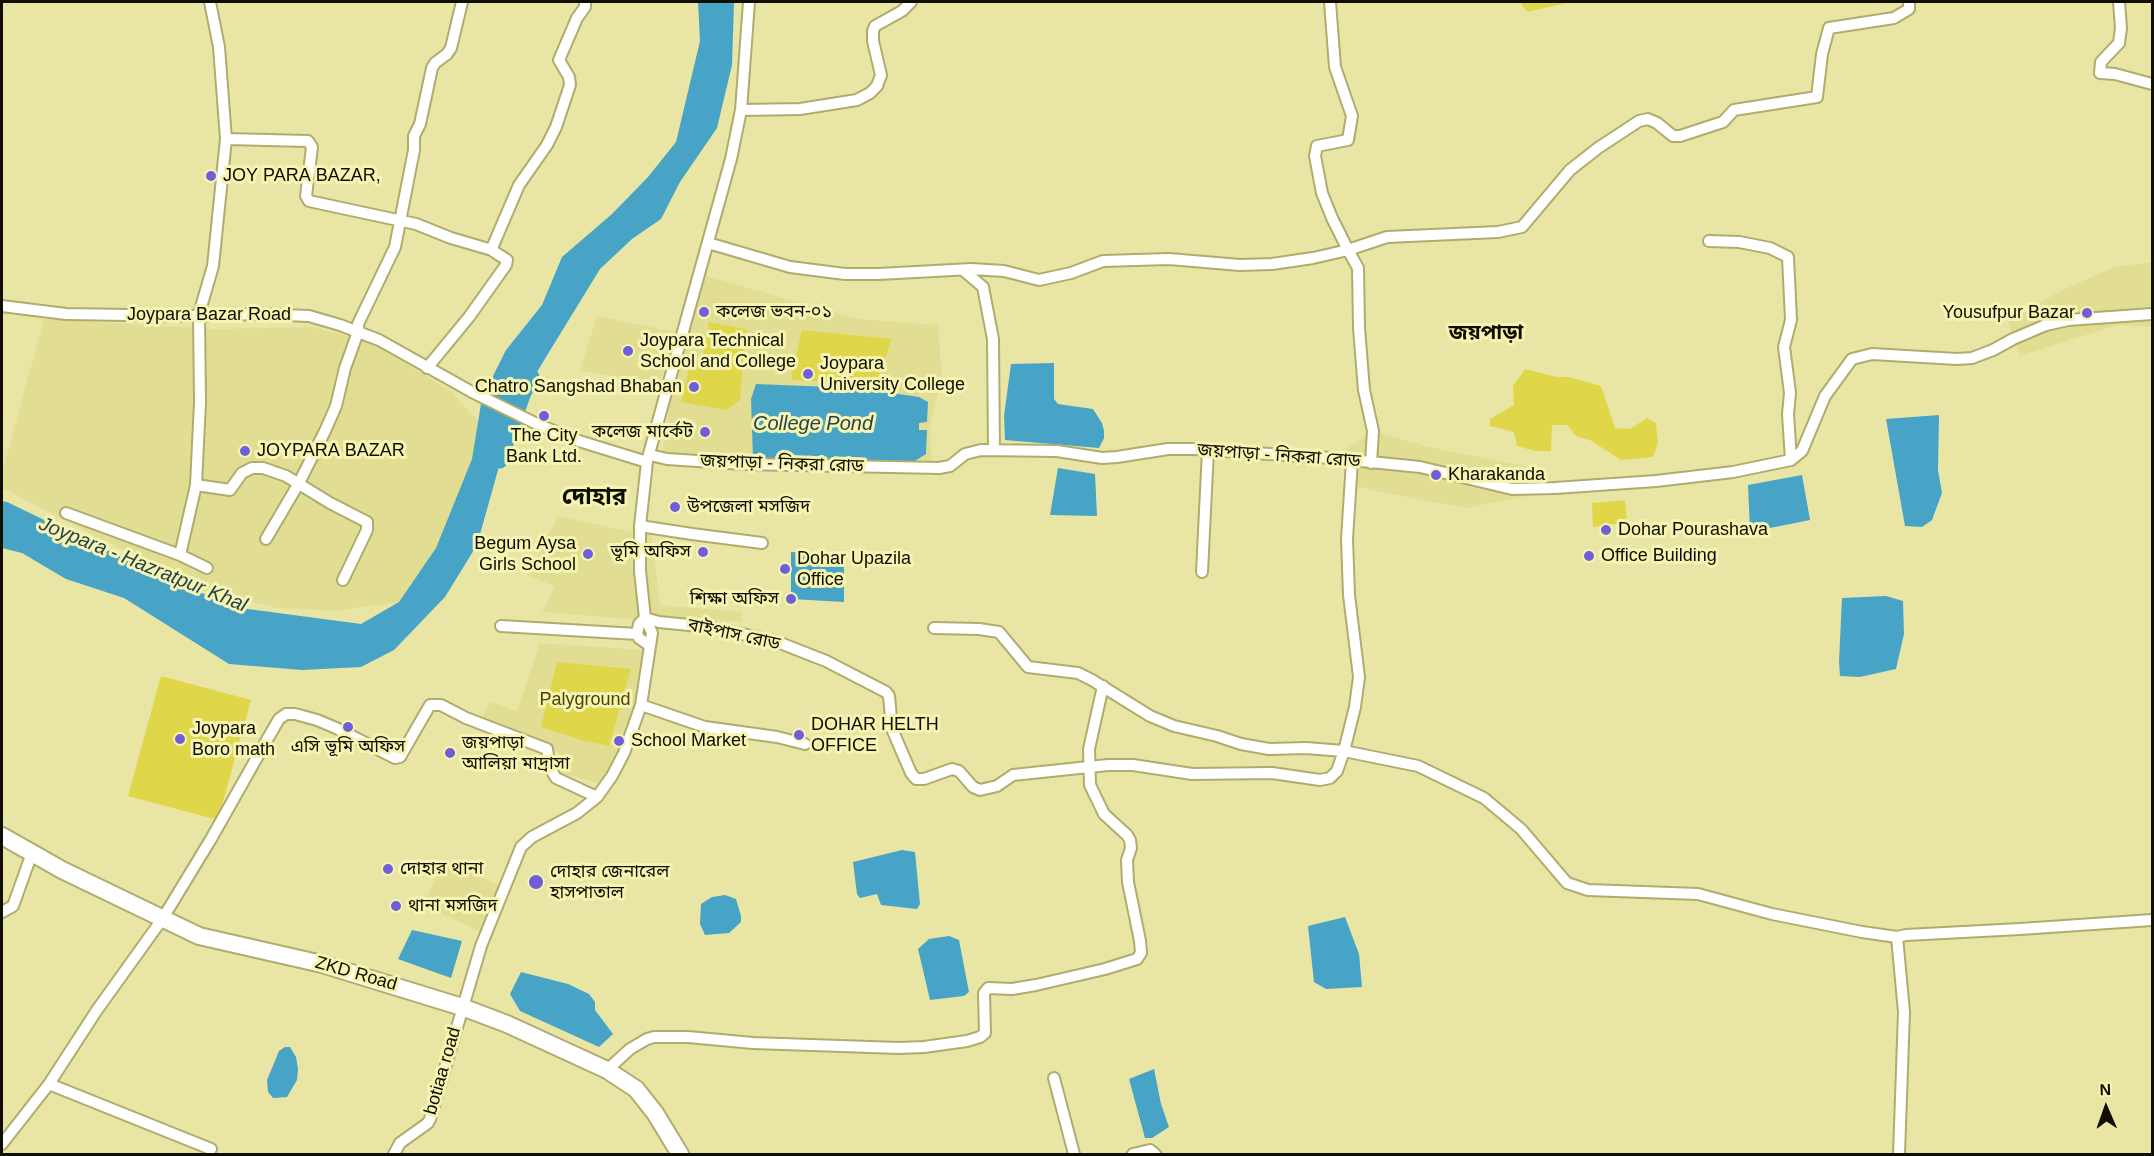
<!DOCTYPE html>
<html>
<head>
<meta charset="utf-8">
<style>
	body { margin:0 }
	#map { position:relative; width:2154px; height:1156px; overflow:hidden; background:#e9e6a5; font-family:Arial,sans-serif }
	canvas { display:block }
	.frame { position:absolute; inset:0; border:3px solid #100e00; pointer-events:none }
	.north { position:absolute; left:2076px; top:1078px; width:60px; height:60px; -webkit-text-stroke:4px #f6f4b2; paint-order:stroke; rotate:358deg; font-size:16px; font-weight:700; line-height:24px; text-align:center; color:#100e00 }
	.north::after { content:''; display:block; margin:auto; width:21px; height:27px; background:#100e00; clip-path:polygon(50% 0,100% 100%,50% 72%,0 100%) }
</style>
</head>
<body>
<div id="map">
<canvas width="2154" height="1156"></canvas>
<div class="frame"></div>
<div class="north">N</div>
</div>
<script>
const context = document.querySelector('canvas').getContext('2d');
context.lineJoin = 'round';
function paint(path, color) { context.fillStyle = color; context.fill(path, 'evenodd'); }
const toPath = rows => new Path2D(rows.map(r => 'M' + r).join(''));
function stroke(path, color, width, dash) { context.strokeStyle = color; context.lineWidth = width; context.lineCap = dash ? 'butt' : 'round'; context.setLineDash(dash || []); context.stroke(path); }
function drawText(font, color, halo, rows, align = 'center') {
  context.font = font + ' Arial,"Noto Sans Bengali",sans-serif'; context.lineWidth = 6; context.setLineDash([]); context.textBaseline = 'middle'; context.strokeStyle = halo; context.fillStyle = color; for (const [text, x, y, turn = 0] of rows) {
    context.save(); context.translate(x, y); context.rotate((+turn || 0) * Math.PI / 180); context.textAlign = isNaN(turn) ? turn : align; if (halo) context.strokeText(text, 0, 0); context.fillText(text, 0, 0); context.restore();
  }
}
paint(toPath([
	[2152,262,2152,327,2117,325,2020,356,2008,322,2062,290,2115,267],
	[703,275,857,319,938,325,942,377,930,426,932,464,912,466,662,456,675,370],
	[597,316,675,332,659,386,580,370],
	[44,319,213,329,311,327,371,342,452,392,470,413,491,430,436,549,399,602,336,611,277,608,201,590,2,488,2,473],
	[1373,431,1429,447,1526,466,1527,496,1466,508,1380,492,1346,484,1345,450],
	[558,516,636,533,639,620,542,612,555,586,528,576],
	[651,529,660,605,741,612,742,622,649,615,642,530],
	[540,643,647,650,640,706,604,785,560,773,559,752,481,720,490,702,517,711],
	[444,860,504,888,483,933,423,905]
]), '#e1de94');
paint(toPath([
	[1520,2,1571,2,1527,12],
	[709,322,746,329,740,400,727,410,681,402,690,365,702,362],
	[802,330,892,339,876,384,791,380],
	[1525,369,1556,377,1569,377,1601,386,1615,428,1630,429,1647,418,1656,423,1658,442,1653,457,1621,460,1590,440,1576,436,1567,425,1552,425,1551,451,1535,451,1517,446,1514,432,1490,426,1490,419,1514,405,1513,386],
	[1625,500,1627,522,1593,527,1592,503],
	[557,662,631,669,609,746,584,741,541,727],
	[161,676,251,700,218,820,128,796]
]), '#dfd64a');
paint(toPath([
	[698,2,734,2,732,65,717,128,680,182,661,219,632,239,600,269,554,344,523,395,505,445,477,545,445,597,394,650,361,667,302,670,229,664,124,598,66,579,22,553,2,548,2,501,7,502,181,586,248,609,361,624,399,602,436,548,472,459,482,398,506,350,542,305,562,257,612,214,648,177,676,142,700,41],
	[1054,363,1054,399,1058,404,1093,409,1102,423,1104,431,1104,438,1099,448,1005,440,1004,416,1011,364],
	[756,384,856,388,919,397,928,402,927,422,919,423,919,430,927,430,926,454,915,461,794,461,793,456,781,456,780,461,753,459,751,399],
	[1939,415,1938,470,1942,493,1932,520,1922,527,1905,526,1886,419],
	[1058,468,1095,474,1097,516,1050,515],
	[1802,475,1810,520,1750,532,1748,485],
	[791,552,844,555,844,602,791,599],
	[1886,596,1903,601,1904,634,1896,669,1860,677,1840,676,1839,662,1842,598],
	[902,850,915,852,920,904,917,909,881,905,877,894,860,898,857,894,853,862],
	[725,895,736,899,741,916,741,922,729,933,705,935,700,924,701,904,712,897],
	[1345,917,1359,954,1362,987,1326,989,1314,982,1308,926],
	[412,930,462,941,451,978,398,959],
	[949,936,959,940,969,992,964,996,930,1000,918,949,929,939],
	[521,972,568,984,589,994,595,1002,595,1010,613,1034,599,1047,520,1011,510,994],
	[285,1047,290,1047,296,1057,298,1069,297,1080,287,1097,273,1098,268,1092,267,1080,279,1051],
	[1154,1069,1161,1104,1169,1127,1152,1138,1145,1138,1129,1079]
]), '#47a4c6');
stroke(toPath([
	[500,461,523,395,532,377]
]), '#47a4c6', 15);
const street = toPath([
	[1330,2,1335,67,1352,116,1348,140,1317,146,1315,156,1322,193,1332,218,1348,250,1387,237,1498,232,1522,227,1570,170,1598,148,1639,121,1648,119,1657,123,1673,136,1680,136,1723,122,1734,110,1817,97,1822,54,1829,28,1894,18,1909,9,1909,2],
	[2119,2,2121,28,2119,43,2101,62,2100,73,2115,74,2152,84],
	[741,110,800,109,857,100,870,93,877,86,881,75,873,41,873,31,875,26,902,11,911,2],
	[226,139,308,141,312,147,306,196,309,201,416,224,451,238,492,250],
	[1709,241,1739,242,1770,248,1788,257,1791,320,1784,347,1790,393,1788,414,1791,460],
	[708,243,790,267,845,274,879,274,971,269,1004,271,1039,280,1071,273,1103,261,1169,259,1240,265,1272,264,1313,258,1348,250,1358,268,1359,328,1364,390,1373,431,1371,463],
	[963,270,983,287,993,339,994,450],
	[2,306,66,314,190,316,257,314,309,316,340,325,379,340,472,392,539,425,579,441,647,462,640,526,640,571,645,618,652,633,641,705,624,753,612,776,597,797,577,813,532,837,521,847,481,946,430,1119,428,1123,400,1143,394,1154],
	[427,368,469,317,506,265,507,260,493,251,492,248,519,185,547,145,556,127,570,85,569,77,559,60,577,18,585,7,585,2],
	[650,455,667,459,743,464,939,468,950,466,965,454,981,450,1057,451,1102,458,1117,457,1168,449,1194,449,1331,458,1420,467,1512,489,1555,488,1656,481,1733,472,1791,460,1802,451,1825,396,1852,359,1872,354,1957,359,1972,358,1993,350,2013,339,2046,325,2068,320,2152,314],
	[647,461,731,159,741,110,749,2],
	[196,485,230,490,242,473,252,468,263,468,286,476,330,503,367,522,367,530,343,580],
	[66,513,180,555,207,568],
	[640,526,692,534,762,543],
	[266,539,299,483,325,431,336,406,345,368,358,332,358,324,395,247,414,150,414,136,420,124,432,68,435,63,447,54,451,48,462,2],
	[180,555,196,485,200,402,199,314,213,266,226,139,219,47,210,2],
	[1202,572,1208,450],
	[501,626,637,634],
	[934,628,979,629,999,632,1028,667,1078,673,1092,680,1150,716,1174,726,1217,736,1241,744,1269,749,1306,748,1344,751,1418,766,1484,798,1521,829,1567,883,1588,890,1698,894,1772,914,1862,932,1897,937,1906,935,2020,929,2152,920],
	[650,646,639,638,637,634,639,624,645,618,659,622,709,627,775,641,826,661,886,692,889,696,892,729,911,773,916,779,924,779,952,769,959,771,973,787,980,790,997,786,1013,775,1108,765,1133,765,1192,774,1272,773,1320,780,1330,778,1337,771,1344,751,1355,707,1359,677,1349,595,1347,539,1352,461],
	[641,705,705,727,777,737,805,744],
	[2,912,13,906,32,853],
	[1897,937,1904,1012,1899,1154],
	[607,1070,630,1049,647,1039,654,1037,688,1037,753,1043,899,1048,924,1047,967,1041,980,1037,985,1033,984,993,988,988,1012,989,1036,985,1105,969,1137,959,1141,953,1140,941,1128,882,1127,860,1131,848,1130,840,1127,835,1104,814,1090,785,1089,749,1103,686],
	[1054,1078,1074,1154],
	[49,1084,211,1149],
	[2,1144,49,1084,97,1010,163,918,211,839,264,745,279,719,286,714,295,714,317,720,336,728,395,758,400,757,430,705,441,705,466,718,547,749,550,768,556,778,597,797],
	[1133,1154,1150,1150,1155,1154]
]);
const primary = toPath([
	[2,836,62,870,199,936,322,964,462,1007,507,1024,607,1070,636,1089,655,1113,680,1154]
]);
stroke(street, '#afac6d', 14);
stroke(primary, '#afac6d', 20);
stroke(street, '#fff', 10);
stroke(primary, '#fff', 16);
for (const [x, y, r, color] of [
	[211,176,6,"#705ed8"],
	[704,312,6,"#705ed8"],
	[2087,313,6,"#705ed8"],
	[628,351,6,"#705ed8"],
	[808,374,6,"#705ed8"],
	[694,387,6,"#705ed8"],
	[544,416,6,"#705ed8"],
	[705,432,6,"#705ed8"],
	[245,451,6,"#705ed8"],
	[1436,475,6,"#705ed8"],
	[675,507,6,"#705ed8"],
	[1606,530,6,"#705ed8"],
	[703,552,6,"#705ed8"],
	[588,554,6,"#705ed8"],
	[1589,556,6,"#705ed8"],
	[785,569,6,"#705ed8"],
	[791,599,6,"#705ed8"],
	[348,727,6,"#705ed8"],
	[799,735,6,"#705ed8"],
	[180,739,6,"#705ed8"],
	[619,741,6,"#705ed8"],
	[450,753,6,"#705ed8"],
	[388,869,6,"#705ed8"],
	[536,882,8,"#705ed8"],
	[396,906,6,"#705ed8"]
]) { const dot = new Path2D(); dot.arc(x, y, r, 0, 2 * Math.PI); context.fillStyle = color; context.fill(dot); stroke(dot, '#f6f4b2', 2); }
drawText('18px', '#100e00', '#f6f4b2', [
	["JOY PARA BAZAR,",223,176],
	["কলেজ ভবন-০১",716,312],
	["Yousufpur Bazar",2075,313,"right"],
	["Joypara Technical",640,341],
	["School and College",640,362],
	["Joypara",820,364],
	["University College",820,385],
	["Chatro Sangshad Bhaban",682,387,"right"],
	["কলেজ মার্কেট",693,432,"right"],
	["The City",544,436,"center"],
	["Bank Ltd.",544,457,"center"],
	["JOYPARA BAZAR",257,451],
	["Kharakanda",1448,475],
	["উপজেলা মসজিদ",687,507],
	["Dohar Pourashava",1618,530],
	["Begum Aysa",576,544,"right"],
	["Girls School",576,565,"right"],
	["ভূমি অফিস",691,552,"right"],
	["Office Building",1601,556],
	["Dohar Upazila",797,559],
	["Office",797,580],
	["শিক্ষা অফিস",779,599,"right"],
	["DOHAR HELTH",811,725],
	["OFFICE",811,746],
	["Joypara",192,729],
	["Boro math",192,750],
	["School Market",631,741],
	["জয়পাড়া",462,743],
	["আলিয়া মাদ্রাসা",462,764],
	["এসি ভূমি অফিস",348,747,"center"],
	["দোহার থানা",400,869],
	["দোহার জেনারেল",550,872],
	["হাসপাতাল",550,893],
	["থানা মসজিদ",408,906]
], 'left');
drawText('18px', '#100e00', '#f6f4b2', [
	["Joypara Bazar Road",209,315],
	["জয়পাড়া - নিকরা রোড",1279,456,4],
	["জয়পাড়া - নিকরা রোড",782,464,2],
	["বাইপাস রোড",734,635,12],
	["ZKD Road",356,974,16],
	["botiaa road",443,1071,-74]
]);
drawText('18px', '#484402', '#f6f4b2', [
	["Palyground",585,700]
]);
drawText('italic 20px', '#26424d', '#f6f4b2', [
	["College Pond",813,424],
	["Joypara - Hazratpur Khal",143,565,22]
]);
drawText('bold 21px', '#100e00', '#f6f4b2', [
	["জয়পাড়া",1486,333]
]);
drawText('bold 24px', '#100e00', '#f6f4b2', [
	["দোহার",594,497]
]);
</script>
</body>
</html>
